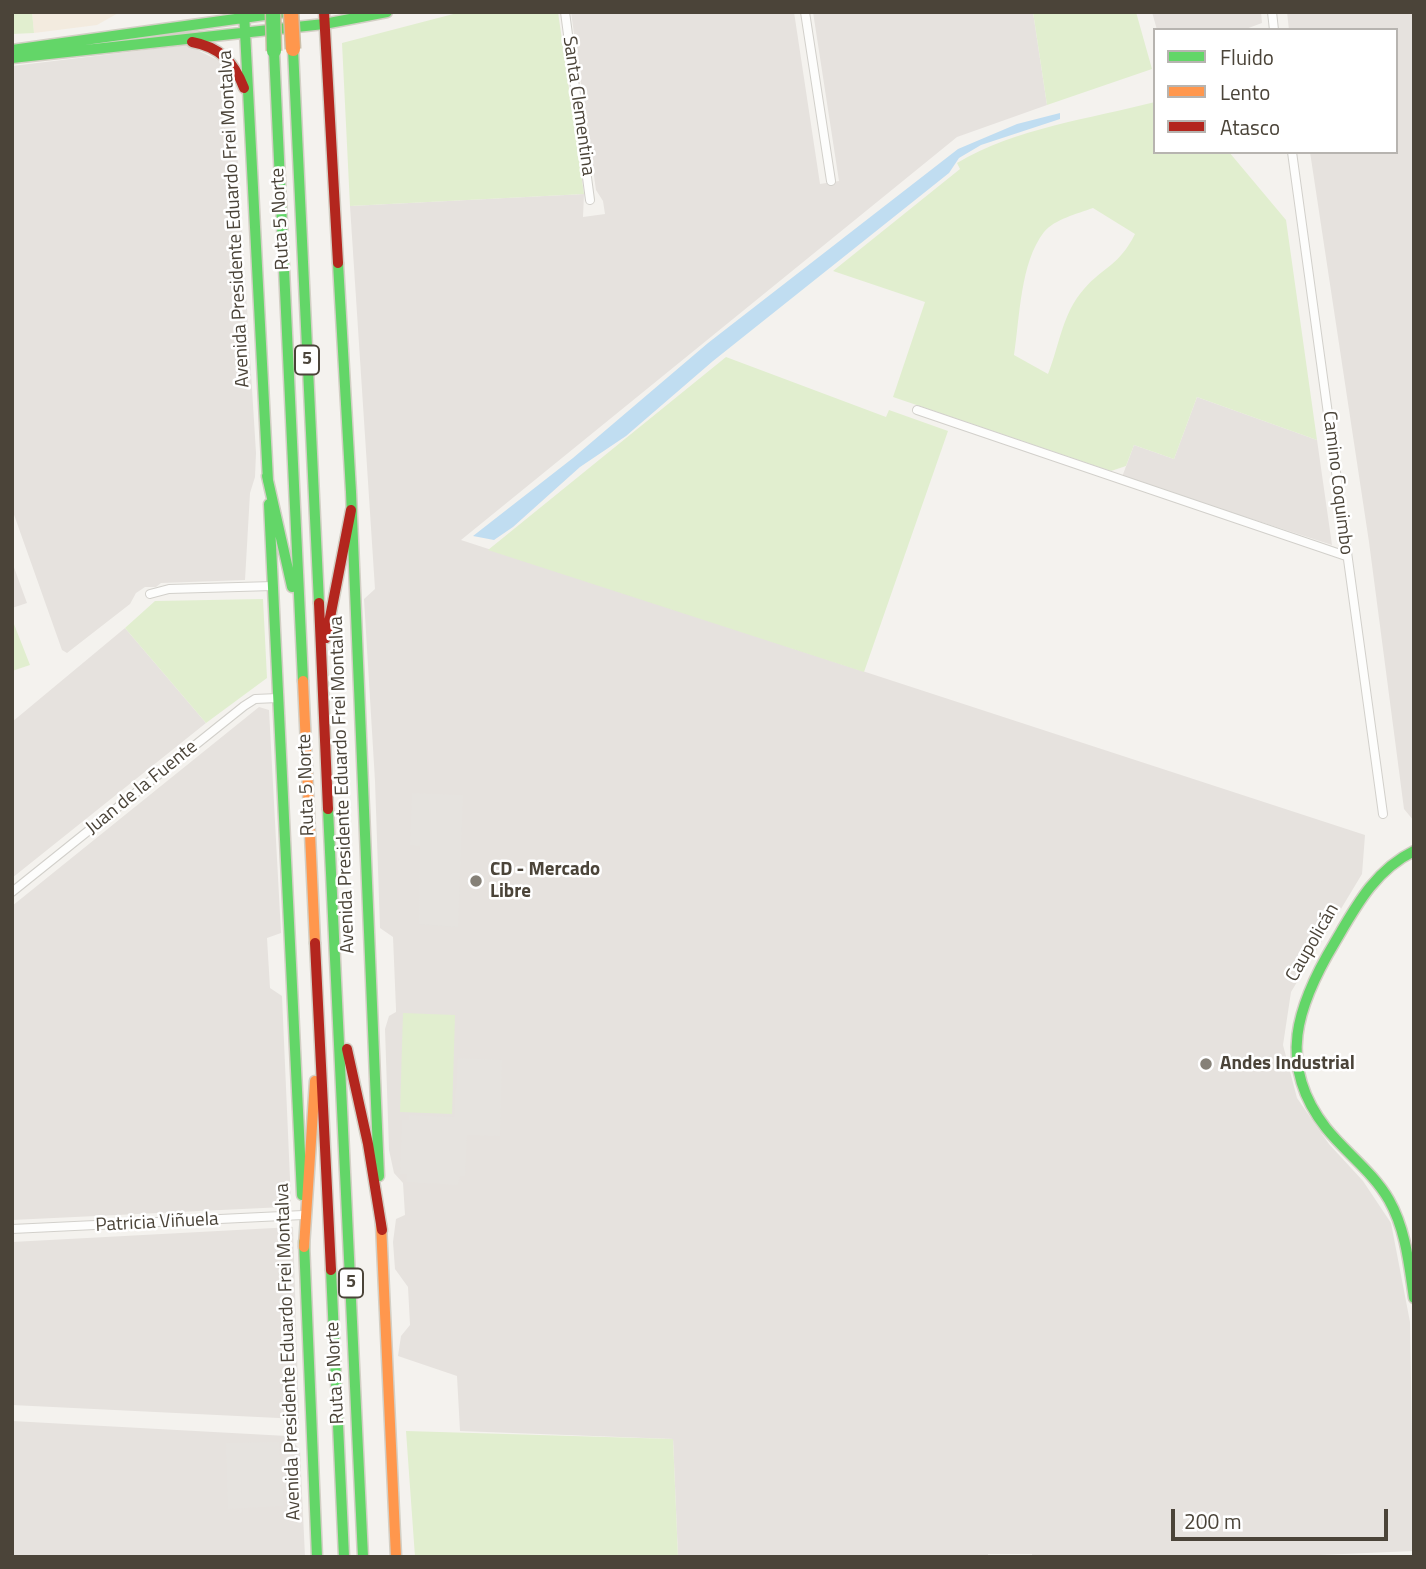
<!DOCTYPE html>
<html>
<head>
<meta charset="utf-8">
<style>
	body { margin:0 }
	#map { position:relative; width:1426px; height:1569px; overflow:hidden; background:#f4f2ee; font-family:"Titillium Web",sans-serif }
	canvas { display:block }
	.frame { position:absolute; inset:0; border:14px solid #4b4439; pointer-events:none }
	.legend { position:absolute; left:1153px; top:28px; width:245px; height:126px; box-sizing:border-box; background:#fff; border:2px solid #b7b4b0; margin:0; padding:9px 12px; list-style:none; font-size:21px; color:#4b4439 }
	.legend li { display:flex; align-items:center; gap:14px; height:35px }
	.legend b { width:35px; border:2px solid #b7b4b0 }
	.scale { position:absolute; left:1171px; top:1509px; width:217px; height:32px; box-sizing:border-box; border:4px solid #4b4439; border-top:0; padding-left:9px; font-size:21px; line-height:24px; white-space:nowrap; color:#4b4439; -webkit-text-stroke:5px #fff; paint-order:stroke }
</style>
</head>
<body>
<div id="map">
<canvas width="1426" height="1569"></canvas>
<div class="frame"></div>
<ul class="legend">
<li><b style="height:9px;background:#63d668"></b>Fluido</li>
<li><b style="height:9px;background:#ff974d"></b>Lento</li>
<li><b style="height:9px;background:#b3261e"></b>Atasco</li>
</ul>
<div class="scale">200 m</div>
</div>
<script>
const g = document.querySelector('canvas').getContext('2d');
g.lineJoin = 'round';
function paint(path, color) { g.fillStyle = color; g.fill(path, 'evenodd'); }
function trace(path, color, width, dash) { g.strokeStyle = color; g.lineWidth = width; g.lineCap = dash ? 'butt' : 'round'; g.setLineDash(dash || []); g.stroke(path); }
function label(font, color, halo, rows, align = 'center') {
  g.font = font + ' "Titillium Web",sans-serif'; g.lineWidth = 5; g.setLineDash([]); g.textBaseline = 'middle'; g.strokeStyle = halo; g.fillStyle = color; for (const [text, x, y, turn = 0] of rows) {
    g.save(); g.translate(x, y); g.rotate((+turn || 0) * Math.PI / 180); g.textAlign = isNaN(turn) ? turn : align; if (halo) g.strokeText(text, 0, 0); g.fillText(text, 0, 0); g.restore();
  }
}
paint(new Path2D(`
	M 32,12 L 120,12 L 97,25 L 34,33 Z`), '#f3ebdf');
paint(new Path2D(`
	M 571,12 L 794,12 L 820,184 L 839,181 L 813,12 L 1033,12 L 1047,105 L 957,137 L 461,540 L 1365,835 L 1362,874 L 1291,992 L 1283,1045 L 1297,1098 L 1329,1144 L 1363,1181 L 1391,1223 L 1410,1322 L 1414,1551 L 1273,1557 L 1032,1557 L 1032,1554 L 988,1554 L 988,1557 L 678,1557 L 673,1439 L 460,1431 L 457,1376 L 398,1356 L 401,1336 L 410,1325 L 408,1287 L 395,1269 L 393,1242 L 396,1219 L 405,1215 L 403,1183 L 394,1173 L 389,1150 L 385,1029 L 389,1016 L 396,1012 L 396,1009 L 393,937 L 380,928 L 375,781 L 364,599 L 375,589 L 350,206 L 584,194 L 583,217 L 605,214 L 603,201 L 596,190 Z
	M 1152,12 L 1261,12 L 1262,23 L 1243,30 L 1157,30 Z
	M 1287,12 L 1414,12 L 1414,821 L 1404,809 L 1369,542 L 1310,152 L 1396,152 L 1396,30 L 1289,30 Z
	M 187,45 L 232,67 L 256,453 L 255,477 L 250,493 L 245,580 L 161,583 L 156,587 L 145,587 L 136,593 L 130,604 L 67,653 L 62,650 L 12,509 L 12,66 Z
	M 1197,397 L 1317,440 L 1332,545 L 1122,477 L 1134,445 L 1174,459 Z
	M 12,562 L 27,603 L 12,608 Z
	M 125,628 L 206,723 L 12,878 L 12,722 Z
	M 259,707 L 269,710 L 281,933 L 267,938 L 270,988 L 282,996 L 291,1202 L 284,1207 L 12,1220 L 12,906 Z
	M 293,1227 L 299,1419 L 12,1405 L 12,1242 Z
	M 12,1421 L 287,1436 L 300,1449 L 305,1557 L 12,1557 Z`), '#e6e2de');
paint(new Path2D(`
	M 12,12 L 32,12 L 34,33 L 12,34 Z
	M 461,12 L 558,12 L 584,194 L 350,206 L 342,43 Z
	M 1033,12 L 1136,12 L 1152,69 L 1047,105 Z
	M 1155,102 L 1155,152 L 1229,152 L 1286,220 L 1317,440 L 1197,397 L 1174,459 L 1134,445 L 1126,466 L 1111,471 L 893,397 L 925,302 L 833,271 L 960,169 L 957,163 C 1016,128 1089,119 1155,102 ZM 1093,208 L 1135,234 C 1119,266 1104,266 1084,289 C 1062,314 1060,344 1048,374 L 1014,355 C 1020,317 1020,263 1044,232 C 1055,219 1077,214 1093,208 Z
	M 726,357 L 886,417 L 889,410 L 948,431 L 864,672 L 488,550 Z
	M 263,599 L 267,678 L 206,723 L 125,628 L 155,601 Z
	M 12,619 L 30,665 L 12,671 Z
	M 403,1013 L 455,1015 L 452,1114 L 400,1112 Z
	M 406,1431 L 673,1439 L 678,1557 L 415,1557 Z`), '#e1eecf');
paint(new Path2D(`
	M 412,793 L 463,795 L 458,927 L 419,924 L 420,846 L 410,845 Z
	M 458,1058 L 502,1060 L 500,1136 L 467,1135 L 465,1176 L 460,1176 L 458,1185 L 406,1182 L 407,1174 L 400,1174 L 402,1120 L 409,1120 L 409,1115 L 454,1117 Z
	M 279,1442 L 284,1506 L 228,1509 L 226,1443 Z`), '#e6e3df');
paint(new Path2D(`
	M 1060,113 L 1060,119 L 981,145 L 959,158 L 949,173 L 713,361 L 626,436 L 580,467 L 513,527 L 494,540 L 473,536 L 573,458 L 708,343 L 958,149 L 1017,124 Z`), '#c0ddf1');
const street = new Path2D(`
	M 565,12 L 590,200
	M 805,12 L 831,181
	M 1272,12 L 1274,30
	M 1292,152 L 1383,814
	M 917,410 L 1346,556
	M 150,594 L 169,589 L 273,586
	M 12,892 L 244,706 L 255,699 L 278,698
	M 12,1229 L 303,1215`);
const fast = new Path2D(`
	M 244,12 L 268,481
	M 293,49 L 319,603
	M 12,50 L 286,12
	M 274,51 L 303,681
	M 12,58 L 324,24 L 387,12
	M 338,263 L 351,492 L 379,1176
	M 267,476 L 292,587
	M 269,504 L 302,1195
	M 328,809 L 363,1557
	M 1414,851 C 1375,870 1356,906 1335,942 C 1297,1005 1276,1064 1326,1128 C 1346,1153 1373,1172 1389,1200 C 1406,1230 1409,1265 1414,1298
	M 304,1242 L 317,1557
	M 331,1270 L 344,1557`);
const slow = new Path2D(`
	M 303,681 L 315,943
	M 381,1224 L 396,1557
	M 304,1247 L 315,1081`);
const jam = new Path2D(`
	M 324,12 L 338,263
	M 192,42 C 220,47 234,62 244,88
	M 319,603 L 328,809
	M 326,638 L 351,510
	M 315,943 L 331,1270
	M 347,1049 L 368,1144 L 382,1230`);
trace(street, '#d2d0cb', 10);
trace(fast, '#d3cfc5', 13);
trace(slow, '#d3cfc5', 13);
trace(jam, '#d3cfc5', 13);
trace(street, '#fdfdfc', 8);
trace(fast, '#63d668', 10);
trace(slow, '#ff974d', 10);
trace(jam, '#b3261e', 10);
const fastBridge = new Path2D(`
	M 273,12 L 274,51`);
const slowBridge = new Path2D(`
	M 291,12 L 293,49`);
trace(fastBridge, '#ccbfa9', 17, []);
trace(slowBridge, '#ccbfa9', 17, []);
trace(fastBridge, '#63d668', 14);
trace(slowBridge, '#ff974d', 14);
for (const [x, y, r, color] of [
	[476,881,7,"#868178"],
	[1206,1064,7,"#868178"]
]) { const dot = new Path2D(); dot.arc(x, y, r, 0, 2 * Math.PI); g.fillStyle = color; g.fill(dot); trace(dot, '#fff', 2.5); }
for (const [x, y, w] of [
	[307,360,24],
	[351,1283,24]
]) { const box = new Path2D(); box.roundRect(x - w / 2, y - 14.5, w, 29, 5); g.fillStyle = '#fff'; g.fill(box); trace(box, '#4b4439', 2); }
label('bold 18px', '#4b4439', null, [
	["5",307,360],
	["5",351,1283]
]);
label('19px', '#4b4439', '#fff', [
	["Santa Clementina",578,106,82],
	["Avenida Presidente Eduardo Frei Montalva",235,219,-93],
	["Ruta 5 Norte",281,219,-93],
	["Camino Coquimbo",1337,483,83],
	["Ruta 5 Norte",307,785,-92],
	["Avenida Presidente Eduardo Frei Montalva",343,785,-92],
	["Juan de la Fuente",142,788,-39],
	["Caupolicán",1313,943,-60],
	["Patricia Viñuela",157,1223,-3],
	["Avenida Presidente Eduardo Frei Montalva",289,1352,-92],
	["Ruta 5 Norte",336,1373,-93]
]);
label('bold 19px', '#4b4439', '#fff', [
	["CD - Mercado",490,870],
	["Libre",490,892],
	["Andes Industrial",1220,1064]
], 'left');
</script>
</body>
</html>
